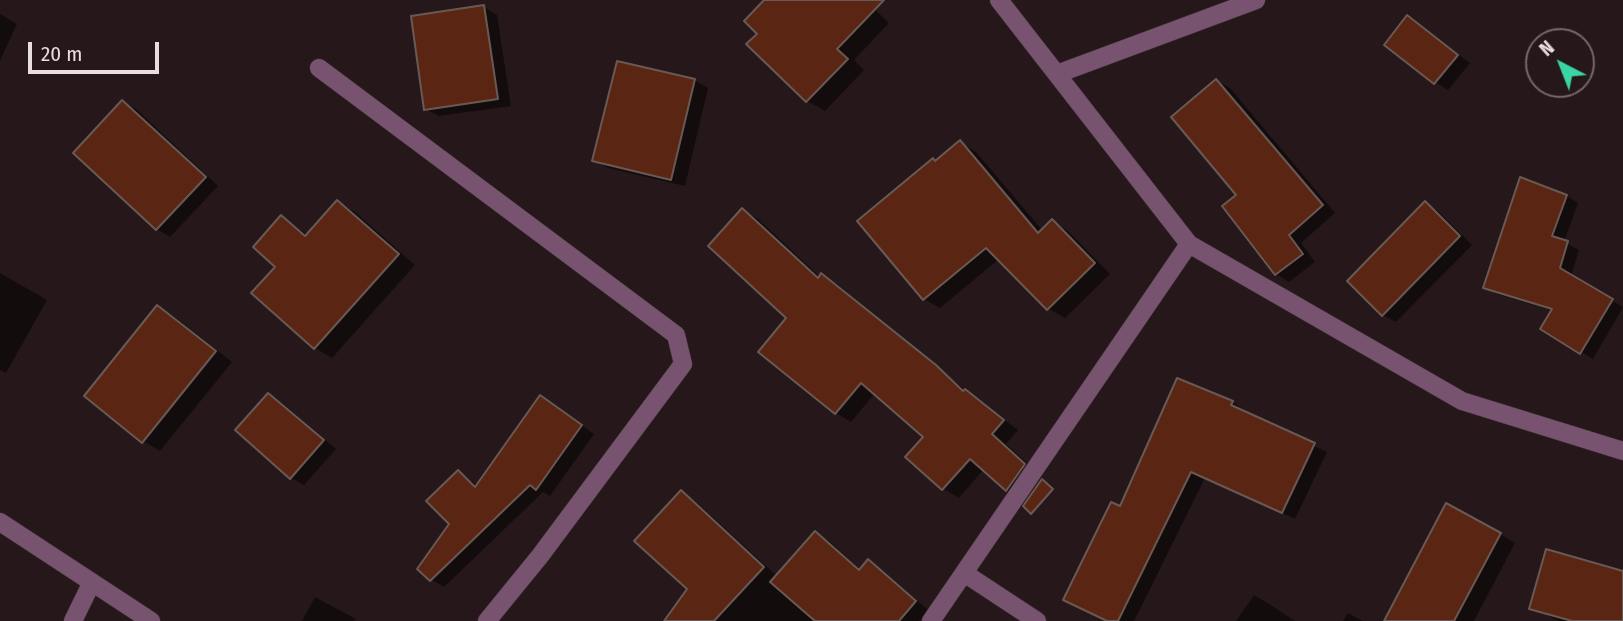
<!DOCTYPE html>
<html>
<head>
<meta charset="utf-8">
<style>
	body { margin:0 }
	#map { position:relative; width:1623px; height:621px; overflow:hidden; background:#25171a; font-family:"Fira Sans Condensed",sans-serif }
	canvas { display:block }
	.north { position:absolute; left:1525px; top:28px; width:70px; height:70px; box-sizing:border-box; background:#25171a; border:2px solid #736769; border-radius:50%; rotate:318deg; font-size:19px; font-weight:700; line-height:28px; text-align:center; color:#e8dee0 }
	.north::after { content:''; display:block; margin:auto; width:24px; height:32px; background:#3ad4a5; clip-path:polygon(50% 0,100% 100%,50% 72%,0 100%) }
	.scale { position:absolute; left:28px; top:42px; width:131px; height:32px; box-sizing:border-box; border:4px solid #e8dee0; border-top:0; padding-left:9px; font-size:21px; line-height:24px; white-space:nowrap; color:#e8dee0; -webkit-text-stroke:5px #25171a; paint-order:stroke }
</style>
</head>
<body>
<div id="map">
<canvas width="1623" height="621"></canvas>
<div class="north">N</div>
<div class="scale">20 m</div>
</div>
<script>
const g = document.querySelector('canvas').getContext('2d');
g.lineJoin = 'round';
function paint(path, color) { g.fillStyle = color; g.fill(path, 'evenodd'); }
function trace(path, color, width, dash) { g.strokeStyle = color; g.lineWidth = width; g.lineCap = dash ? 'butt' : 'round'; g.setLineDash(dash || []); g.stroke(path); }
paint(new Path2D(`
	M 767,0 L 865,0 L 889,23 L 854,60 L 864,70 L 825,111 L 807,101 L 749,44 L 760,34 Z
	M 484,7 L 497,15 L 511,106 L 439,116 L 425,109 Z
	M 0,14 L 17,24 L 0,61 Z
	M 1408,17 L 1470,63 L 1448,90 L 1435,82 Z
	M 694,80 L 708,88 L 685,186 L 608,168 L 594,160 Z
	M 1217,81 L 1230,88 L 1335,213 L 1301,243 L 1315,262 L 1289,282 L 1276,274 Z
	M 123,102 L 136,109 L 218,186 L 170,237 L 157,229 Z
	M 960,142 L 976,152 L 1043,231 L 1052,221 L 1068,231 L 1110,274 L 1065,318 L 1049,309 L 999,259 L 940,308 L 924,299 Z
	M 1521,179 L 1567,196 L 1578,203 L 1564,242 L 1579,250 L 1571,276 L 1623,307 L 1593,359 L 1542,329 L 1553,311 L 1497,294 L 1485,287 Z
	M 337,202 L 355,212 L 415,265 L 332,358 L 315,348 L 277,267 L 281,217 L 308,235 Z
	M 1425,204 L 1438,211 L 1472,245 L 1396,322 L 1383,315 L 1349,281 Z
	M 743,210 L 758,219 L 820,277 L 822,276 L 837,284 L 970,394 L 1018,430 L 1006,444 L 1039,474 L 1022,498 L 1007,490 L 984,469 L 959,498 L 944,489 L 907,457 L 925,436 L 875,393 L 851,422 L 836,413 L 760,352 L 788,318 Z
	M 0,273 L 47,300 L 6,373 L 0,370 Z
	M 158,307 L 175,317 L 232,362 L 160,451 L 143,441 Z
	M 268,395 L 282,403 L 336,449 L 304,485 L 291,478 Z
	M 1232,402 L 1245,410 L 1244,413 L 1327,452 L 1295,519 L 1205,478 L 1134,621 L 1109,621 L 1121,508 Z
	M 553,405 L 594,434 L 550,496 L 543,492 L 444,587 L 431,579 L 451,524 L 458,472 L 478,486 Z
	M 681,493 L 694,500 L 777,576 L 815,534 L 829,541 L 861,570 L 868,562 L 881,569 L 928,610 L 919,621 L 666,621 L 689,589 Z
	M 1500,534 L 1515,543 L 1474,621 L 1386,621 Z
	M 1623,573 L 1623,621 L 1559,621 L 1532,608 Z
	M 1254,595 L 1269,604 L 1295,621 L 1236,621 Z
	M 315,597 L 356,619 L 354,621 L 302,621 Z
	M 1348,613 L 1363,621 L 1343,621 Z`), '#0007');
const building = new Path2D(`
	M 764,0 L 884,0 L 837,49 L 848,59 L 806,102 L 746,44 L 757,34 L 744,21 Z
	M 484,5 L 498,99 L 424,110 L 411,16 Z
	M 1407,15 L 1458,55 L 1434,84 L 1384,45 Z
	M 617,61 L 695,79 L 671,180 L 592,161 Z
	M 1216,79 L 1323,205 L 1289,235 L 1303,254 L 1275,275 L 1222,206 L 1236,195 L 1171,117 Z
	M 122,100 L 206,177 L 156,230 L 73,153 Z
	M 960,140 L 1038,233 L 1052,219 L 1095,263 L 1047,310 L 986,248 L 923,300 L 857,221 L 933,158 L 935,161 Z
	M 1520,177 L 1567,195 L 1552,236 L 1568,241 L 1560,268 L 1613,299 L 1580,354 L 1540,329 L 1552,309 L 1483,288 Z
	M 337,200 L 399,254 L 314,349 L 251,293 L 275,267 L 253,247 L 281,215 L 305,236 Z
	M 1425,201 L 1460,236 L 1382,316 L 1347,281 Z
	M 742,208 L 818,278 L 821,273 L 936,365 L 963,391 L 965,389 L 1004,420 L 992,434 L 1025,464 L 1006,491 L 970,459 L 942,490 L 905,457 L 923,437 L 861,383 L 835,414 L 758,352 L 786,318 L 708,246 Z
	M 157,305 L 216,351 L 142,443 L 84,396 Z
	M 1177,378 L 1233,401 L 1231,405 L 1315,443 L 1282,513 L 1191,472 L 1118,621 L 1107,621 L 1063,600 L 1111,502 L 1120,506 Z
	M 268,393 L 324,440 L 290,479 L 235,430 Z
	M 540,395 L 582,425 L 536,490 L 530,485 L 430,581 L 417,569 L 449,524 L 426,501 L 458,470 L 475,487 Z
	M 1042,479 L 1053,489 L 1031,514 L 1023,506 Z
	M 681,490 L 764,567 L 714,621 L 664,621 L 687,589 L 634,541 Z
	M 1446,503 L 1501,533 L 1454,621 L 1384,621 Z
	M 815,531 L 859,570 L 868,559 L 916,601 L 899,621 L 815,621 L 770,582 Z
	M 1546,549 L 1623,571 L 1623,621 L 1572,621 L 1529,609 Z`);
paint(building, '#5a2513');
trace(building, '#695954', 2);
const minor = new Path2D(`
	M 319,68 L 676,335 L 683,364 L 540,556 L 487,621
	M 1057,74 L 1256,0
	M 1189,244 L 1462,401 L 1623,451
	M 0,522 L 151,621
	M 964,573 L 1037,621
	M 73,621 L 92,582
	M 931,621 L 1189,244 L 999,0`);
trace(minor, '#403336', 19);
trace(minor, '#775370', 18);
</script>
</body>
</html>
